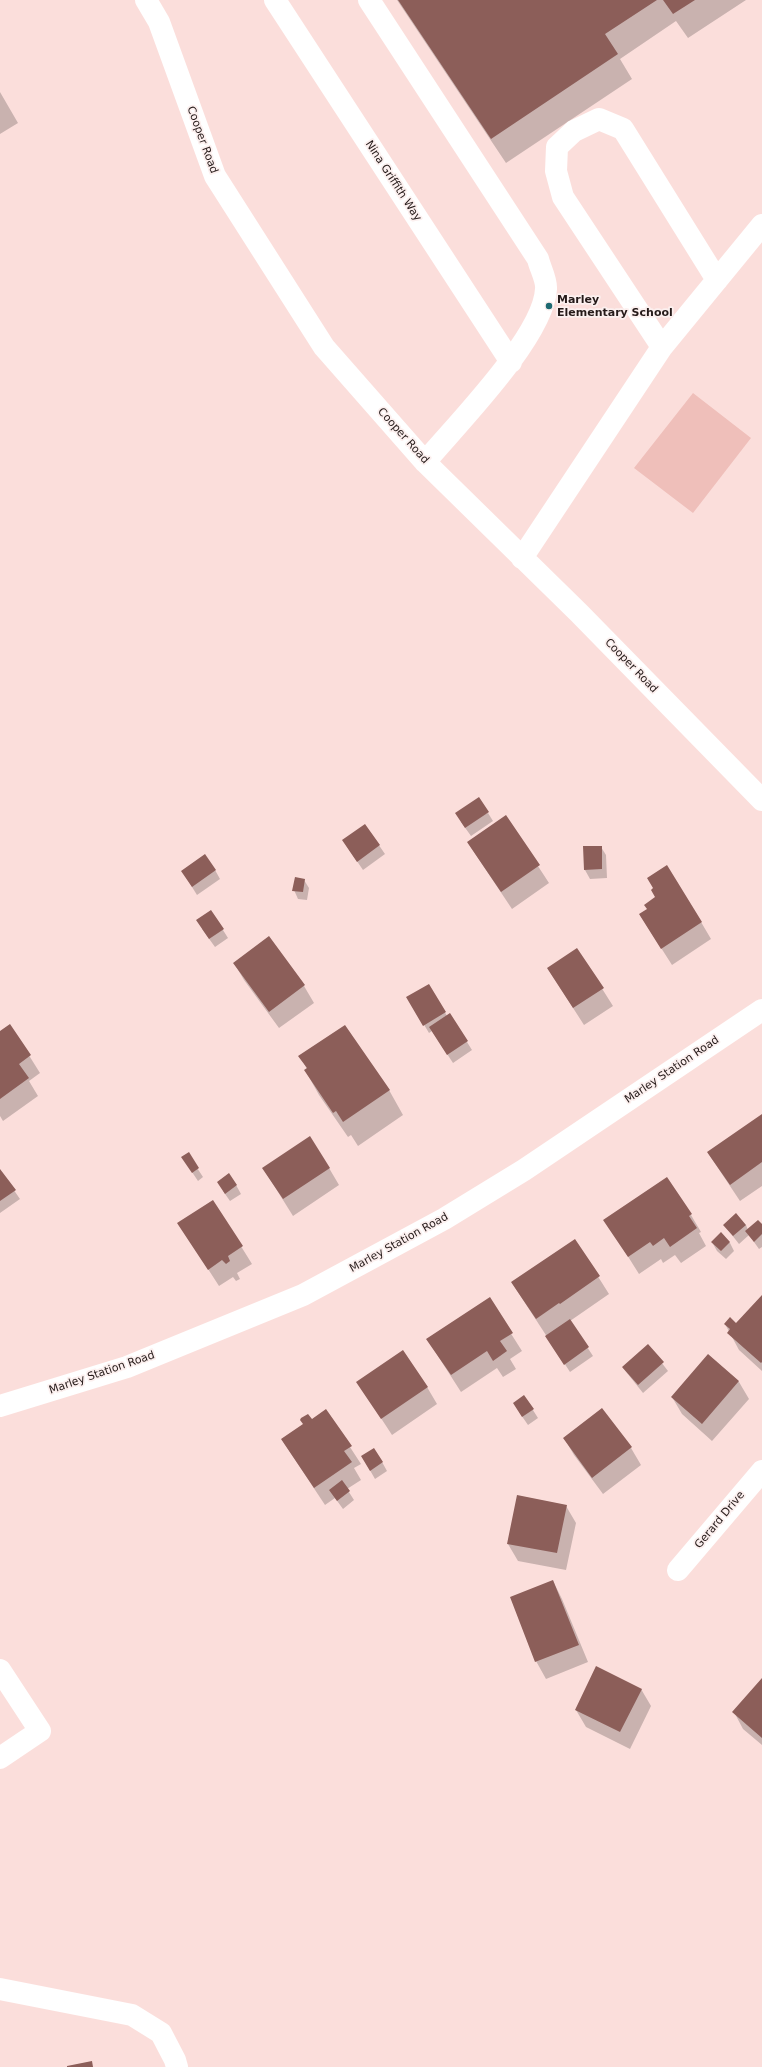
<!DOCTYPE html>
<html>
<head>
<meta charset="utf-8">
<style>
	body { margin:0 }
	canvas { display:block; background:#fbdedb }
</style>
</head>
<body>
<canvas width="762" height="2067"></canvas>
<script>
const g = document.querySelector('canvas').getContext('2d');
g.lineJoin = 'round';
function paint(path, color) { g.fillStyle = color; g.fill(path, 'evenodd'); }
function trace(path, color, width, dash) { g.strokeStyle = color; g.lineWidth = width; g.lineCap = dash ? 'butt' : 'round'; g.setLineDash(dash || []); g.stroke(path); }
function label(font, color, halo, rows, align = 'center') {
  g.font = font + ' "DejaVu Sans",sans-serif'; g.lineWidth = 3.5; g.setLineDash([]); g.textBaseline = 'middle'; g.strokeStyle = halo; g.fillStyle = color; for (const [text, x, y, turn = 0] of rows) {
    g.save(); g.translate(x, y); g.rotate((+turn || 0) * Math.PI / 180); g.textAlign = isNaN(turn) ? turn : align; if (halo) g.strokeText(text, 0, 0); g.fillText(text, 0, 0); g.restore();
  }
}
paint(new Path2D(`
	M 693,393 L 751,438 L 693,513 L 634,468 Z`), '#efbfba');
paint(new Path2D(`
	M 397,0 L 746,0 L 688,38 L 676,21 L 620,59 L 632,79 L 506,163 Z
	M 0,92 L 18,123 L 0,134 Z
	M 488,813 L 493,821 L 471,836 L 461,822 Z
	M 506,817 L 549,883 L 512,909 L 468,843 Z
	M 365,825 L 385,854 L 363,870 L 348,848 Z
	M 584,847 L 601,847 L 606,855 L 607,878 L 590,879 L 585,870 Z
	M 215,870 L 220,879 L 197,895 L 182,871 Z
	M 304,880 L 309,888 L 307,900 L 298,899 L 294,890 Z
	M 648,909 L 701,922 L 711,939 L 672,965 L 640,915 Z
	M 211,911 L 228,938 L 215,947 L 202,929 Z
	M 577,949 L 613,1006 L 584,1025 L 548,969 Z
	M 234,963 L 304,986 L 314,1003 L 279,1028 L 244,980 Z
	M 429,985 L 447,1016 L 450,1015 L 472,1050 L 453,1063 L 432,1031 L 429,1033 L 408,998 Z
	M 10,1025 L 40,1073 L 29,1081 L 38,1096 L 3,1121 L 0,1116 L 0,1032 Z
	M 300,1056 L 389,1090 L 403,1115 L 358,1146 L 351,1135 L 348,1137 L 319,1095 L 305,1070 L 307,1069 Z
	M 762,1115 L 762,1186 L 740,1201 L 708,1153 Z
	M 188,1154 L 203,1177 L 198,1181 L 188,1166 Z
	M 263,1168 L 329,1168 L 339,1185 L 293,1216 Z
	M 0,1170 L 20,1199 L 0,1213 Z
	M 667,1179 L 691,1215 L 701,1232 L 699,1233 L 706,1246 L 681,1263 L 675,1255 L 663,1263 L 661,1259 L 639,1274 L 605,1220 Z
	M 236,1185 L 241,1194 L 230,1201 L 223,1191 Z
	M 213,1201 L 252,1264 L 237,1273 L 240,1279 L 236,1281 L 233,1277 L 219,1286 L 179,1224 Z
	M 724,1225 L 746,1225 L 748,1230 L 762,1226 L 762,1247 L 759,1249 L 749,1235 L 739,1244 Z
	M 721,1234 L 730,1243 L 734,1251 L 726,1259 L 717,1251 L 712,1242 Z
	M 575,1240 L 609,1294 L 570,1321 L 593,1356 L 570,1372 L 512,1283 Z
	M 762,1296 L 762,1371 L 739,1350 L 725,1324 L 736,1325 Z
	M 489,1299 L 522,1351 L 510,1359 L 516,1369 L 503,1377 L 497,1368 L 461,1392 L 427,1339 Z
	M 648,1345 L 668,1371 L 643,1393 L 623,1368 Z
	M 708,1355 L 739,1382 L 749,1399 L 712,1441 L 682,1414 L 672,1397 Z
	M 358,1383 L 427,1387 L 437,1404 L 392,1435 Z
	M 524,1396 L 538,1418 L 528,1425 L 519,1412 Z
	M 326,1410 L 361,1464 L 354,1468 L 361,1480 L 347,1489 L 354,1500 L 343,1509 L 335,1498 L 325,1505 L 282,1440 Z
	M 602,1410 L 631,1448 L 641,1465 L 603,1494 L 574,1455 L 564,1438 Z
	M 382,1462 L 387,1471 L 375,1479 L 367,1465 Z
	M 566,1506 L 576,1523 L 566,1570 L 518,1561 L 508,1544 Z
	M 553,1581 L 562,1599 L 588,1662 L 546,1679 L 536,1661 Z
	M 762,1680 L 762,1745 L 743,1729 L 734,1712 Z
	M 641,1689 L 651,1706 L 630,1749 L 586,1727 L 576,1710 Z`), '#0003');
paint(new Path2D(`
	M 398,0 L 657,0 L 605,34 L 618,54 L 491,139 Z
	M 663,0 L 695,0 L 673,14 Z
	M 479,797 L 489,812 L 465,828 L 455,813 Z
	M 506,815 L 540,865 L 501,892 L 467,842 Z
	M 365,824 L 380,845 L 357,862 L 342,840 Z
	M 583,846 L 602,846 L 602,869 L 584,870 Z
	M 205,854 L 216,870 L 192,887 L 181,871 Z
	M 667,865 L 702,922 L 661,949 L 639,914 L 647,909 L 644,905 L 655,897 L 651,890 L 653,888 L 647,878 Z
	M 295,877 L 305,879 L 303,892 L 292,891 Z
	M 211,910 L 224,929 L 209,939 L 196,920 Z
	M 269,936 L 305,985 L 269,1012 L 233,963 Z
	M 577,948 L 604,988 L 573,1008 L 547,968 Z
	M 429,984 L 446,1012 L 423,1026 L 406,997 Z
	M 450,1013 L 468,1041 L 447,1055 L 429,1027 Z
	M 10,1024 L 31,1055 L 19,1064 L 29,1078 L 0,1099 L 0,1031 Z
	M 345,1025 L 390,1090 L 343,1122 L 336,1111 L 333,1113 L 304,1070 L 307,1068 L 298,1056 Z
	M 762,1114 L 762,1162 L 730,1185 L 707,1152 Z
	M 310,1136 L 330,1168 L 283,1199 L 262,1168 Z
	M 189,1152 L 199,1168 L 192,1173 L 181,1157 Z
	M 0,1169 L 16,1190 L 0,1201 Z
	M 229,1173 L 237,1185 L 225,1194 L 217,1182 Z
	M 667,1177 L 692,1214 L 689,1216 L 697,1228 L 670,1247 L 664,1238 L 653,1246 L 650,1242 L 628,1257 L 603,1220 Z
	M 213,1200 L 243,1246 L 228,1256 L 230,1261 L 226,1264 L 222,1260 L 208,1270 L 177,1223 Z
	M 736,1213 L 746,1225 L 733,1236 L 723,1225 Z
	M 758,1220 L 762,1224 L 762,1234 L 754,1242 L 745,1231 Z
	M 721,1232 L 730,1242 L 721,1251 L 711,1242 Z
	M 575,1239 L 600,1276 L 560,1304 L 559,1303 L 536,1319 L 511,1282 Z
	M 762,1295 L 762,1362 L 761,1363 L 727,1333 L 730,1329 L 724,1324 L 730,1317 L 736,1323 Z
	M 490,1297 L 513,1333 L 500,1341 L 507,1351 L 493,1361 L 487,1351 L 451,1375 L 426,1339 Z
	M 570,1319 L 589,1347 L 564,1365 L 545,1336 Z
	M 648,1344 L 664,1362 L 638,1385 L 622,1367 Z
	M 403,1350 L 428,1387 L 381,1419 L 356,1382 Z
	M 708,1354 L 739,1381 L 702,1424 L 671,1397 Z
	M 524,1395 L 534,1409 L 522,1417 L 513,1403 Z
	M 602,1408 L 632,1447 L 592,1478 L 563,1438 Z
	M 326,1409 L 352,1446 L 344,1451 L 352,1462 L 314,1488 L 281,1439 L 303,1424 L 300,1420 L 301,1418 L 308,1414 L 312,1419 Z
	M 374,1448 L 383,1462 L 370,1471 L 361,1456 Z
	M 342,1480 L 350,1491 L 337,1501 L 329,1490 Z
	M 517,1495 L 567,1505 L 557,1553 L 507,1544 Z
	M 553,1580 L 579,1645 L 535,1662 L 510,1597 Z
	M 596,1666 L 642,1689 L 620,1732 L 575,1710 Z
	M 762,1678 L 762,1738 L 732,1712 Z
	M 92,2061 L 93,2067 L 67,2067 L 67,2066 Z`), '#8c5e59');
trace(new Path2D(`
	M 146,0 L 159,22 L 215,176 L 324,347 L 425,462 L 579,613 L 762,800
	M 275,0 L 511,362
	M 369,0 L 538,259 C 540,268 547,280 546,289 C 544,336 457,424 425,462
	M 662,347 L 563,197 L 556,171 L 557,147 L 574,131 L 599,119 L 623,129 L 717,280
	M 522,558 L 662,347 L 762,225
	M 678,1570 L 762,1471
	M 0,1670 L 40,1731 L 0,1758
	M 0,1989 L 132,2015 L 161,2033 L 175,2060 L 177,2067`), '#fff', 22);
trace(new Path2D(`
	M 0,1406 L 127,1367 L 303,1295 L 444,1219 L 524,1170 L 762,1010`), '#fff', 22);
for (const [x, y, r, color] of [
	[549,306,4,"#1d6971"]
]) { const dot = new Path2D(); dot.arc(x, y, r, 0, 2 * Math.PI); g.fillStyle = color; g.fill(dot); trace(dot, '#fcf0ef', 1.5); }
label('11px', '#251a19', '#fcf0ef', [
	["Cooper Road",202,140,70],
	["Nina Griffith Way",393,181,57],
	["Cooper Road",403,436,48],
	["Cooper Road",631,666,46],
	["Marley Station Road",672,1070,-34],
	["Marley Station Road",399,1243,-29],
	["Marley Station Road",102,1373,-19],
	["Gerard Drive",720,1520,-50]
]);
label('bold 11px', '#251a19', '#fcf0ef', [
	["Marley",557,300],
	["Elementary School",557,313]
], 'left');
</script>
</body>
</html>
